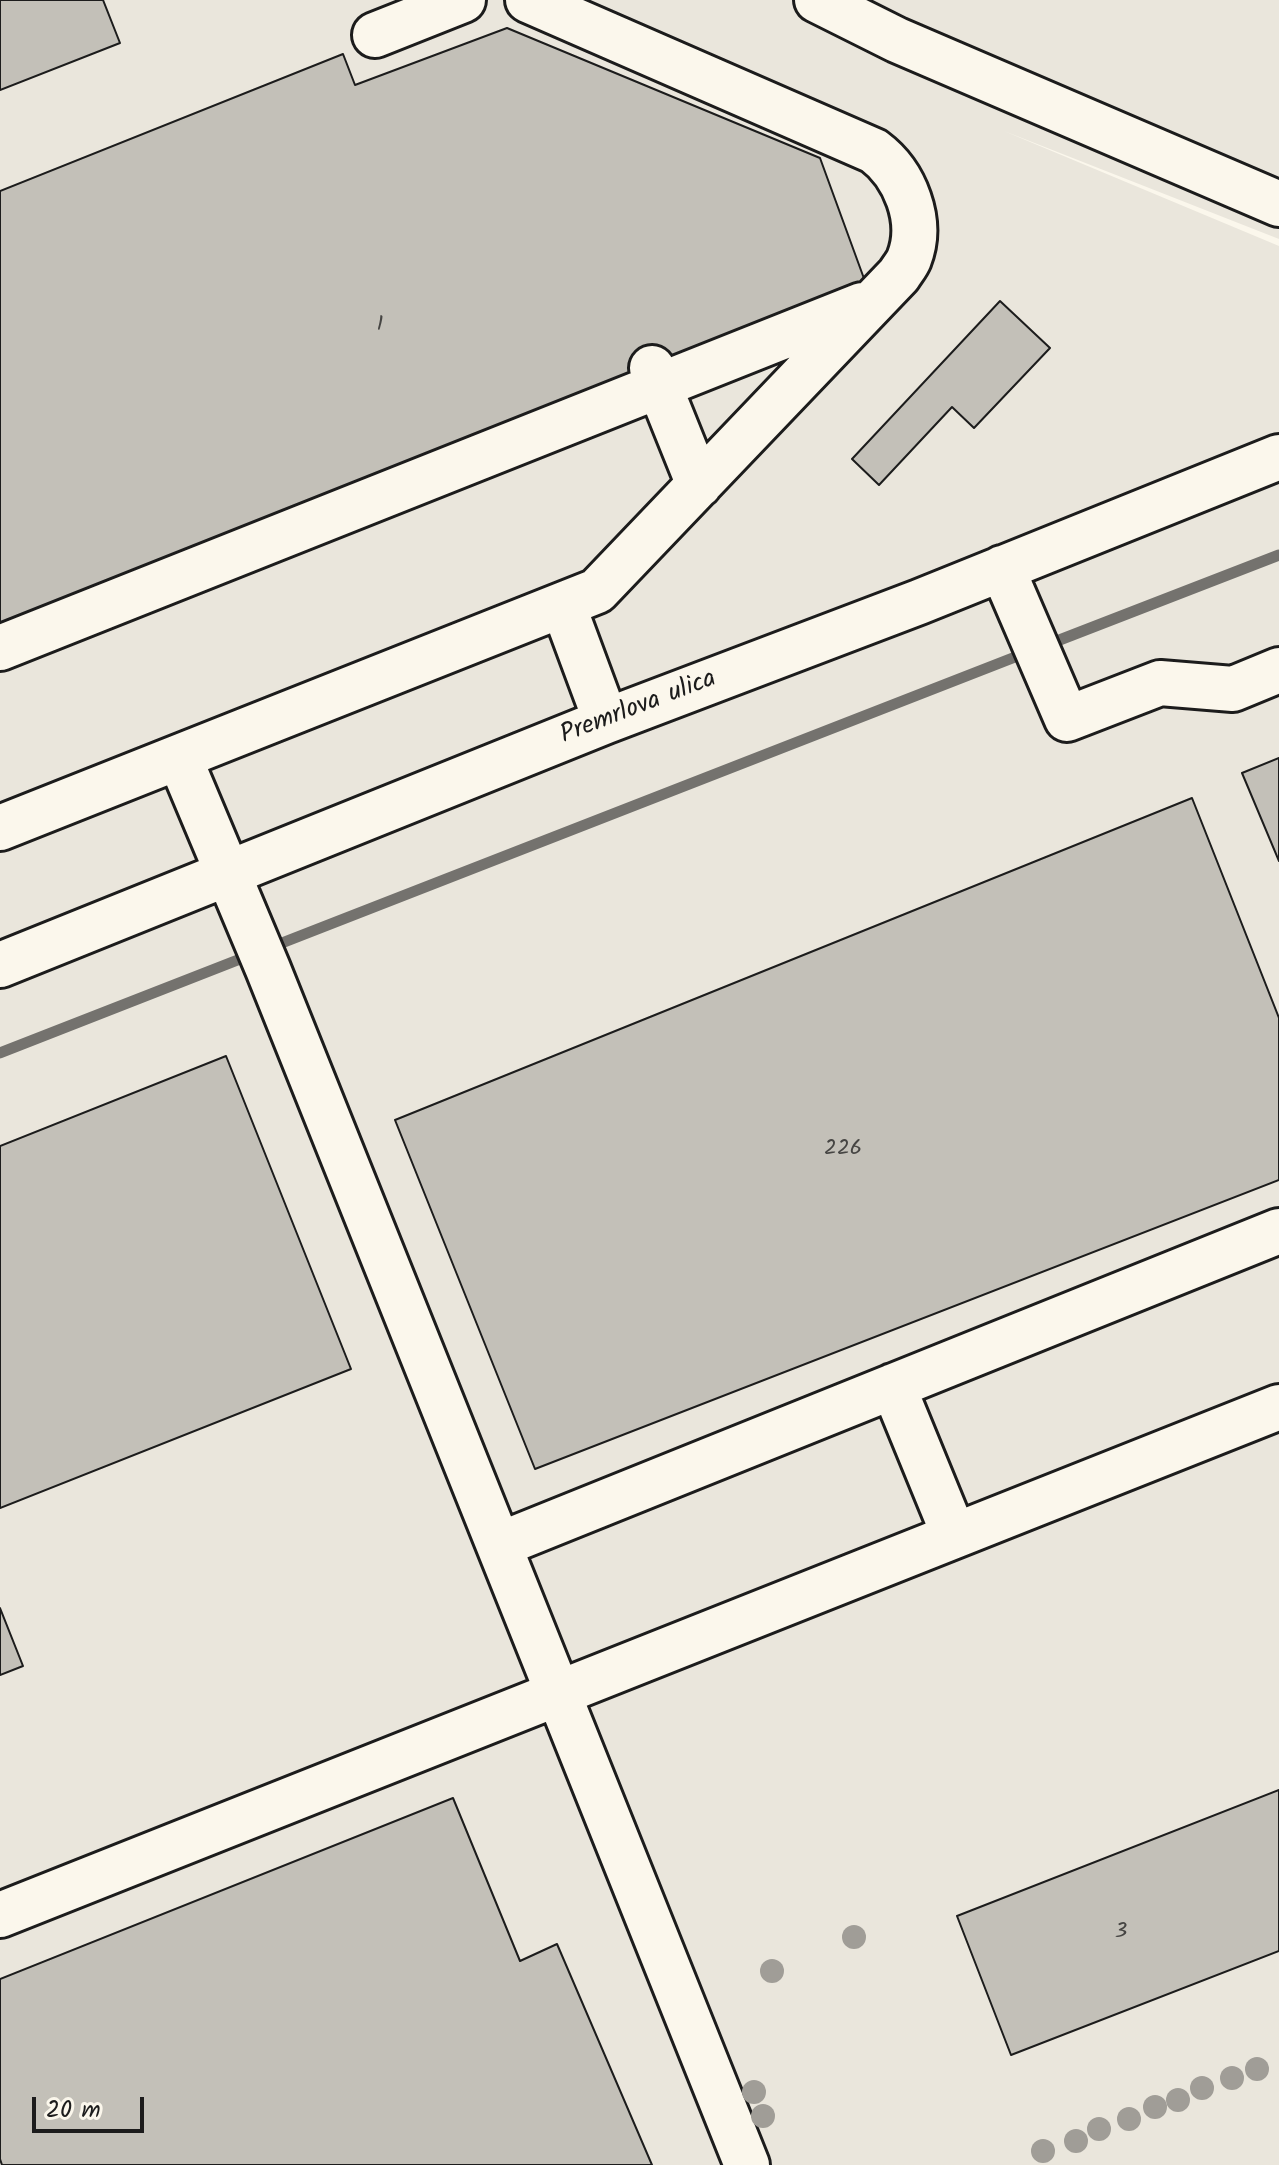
<!DOCTYPE html>
<html>
<head>
<meta charset="utf-8">
<style>
	body { margin:0 }
	#map { position:relative; width:1279px; height:2165px; overflow:hidden; background:#fbf7ec; font-family:Kalam,sans-serif }
	canvas { display:block }
	.scale { position:absolute; left:32px; top:2097px; width:112px; height:36px; box-sizing:border-box; border:4px solid #1c1c1c; border-top:0; padding-left:10px; font-size:24px; line-height:28px; white-space:nowrap; color:#1c1c1c; -webkit-text-stroke:6px #fbf7ec; paint-order:stroke }
</style>
</head>
<body>
<div id="map">
<canvas width="1279" height="2165"></canvas>
<div class="scale">20 m</div>
</div>
<script>
const g = document.querySelector('canvas').getContext('2d');
g.lineJoin = 'round';
function paint(path, color) { g.fillStyle = color; g.fill(path, 'evenodd'); }
function trace(path, color, width, dash) { g.strokeStyle = color; g.lineWidth = width; g.lineCap = dash ? 'butt' : 'round'; g.setLineDash(dash || []); g.stroke(path); }
function label(font, color, halo, rows, align = 'center') {
  g.font = font + ' Kalam,sans-serif'; g.lineWidth = 7; g.setLineDash([]); g.textBaseline = 'middle'; g.strokeStyle = halo; g.fillStyle = color; for (const [text, x, y, turn = 0] of rows) {
    g.save(); g.translate(x, y); g.rotate((+turn || 0) * Math.PI / 180); g.textAlign = isNaN(turn) ? turn : align; if (halo) g.strokeText(text, 0, 0); g.fillText(text, 0, 0); g.restore();
  }
}
paint(new Path2D(`
	M 0,0 L 1279,0 L 1279,239 L 1004,131 L 1279,246 L 1279,2165 L 0,2165 Z`), '#eae6dc');
trace(new Path2D(`
	M 1044,646 L 1279,555
	M 269,948 L 1028,652
	M 0,1053 L 253,954`), '#74726e', 11);
const building = new Path2D(`
	M 0,0 L 103,0 L 120,43 L 0,90 Z
	M 507,28 L 820,158 L 866,284 L 0,625 L 0,191 L 343,54 L 355,85 Z
	M 1000,301 L 1050,348 L 974,428 L 952,407 L 879,485 L 852,459 Z
	M 1279,758 L 1279,861 L 1242,773 Z
	M 1192,798 L 1279,1018 L 1279,1180 L 535,1469 L 395,1120 Z
	M 226,1056 L 351,1369 L 0,1508 L 0,1146 Z
	M 0,1608 L 23,1666 L 0,1675 Z
	M 1279,1790 L 1279,1951 L 1011,2055 L 957,1916 Z
	M 453,1798 L 520,1961 L 557,1944 L 652,2165 L 2,2165 L 0,2159 L 0,1979 Z`);
paint(building, '#c3c0b8');
trace(building, '#1c1c1c', 2);
const minor = new Path2D(`
	M 817,0 L 897,40 L 1279,204
	M 375,35 L 463,0
	M 652,368 L 699,485
	M 1002,568 L 1067,719 L 1160,683 L 1233,689 L 1279,670
	M 563,605 L 606,721
	M 0,648 L 862,305
	M 179,757 L 268,969 L 747,2165
	M 0,828 L 597,591 L 899,275 C 902,270 907,264 909,259 C 924,221 905,174 874,151 L 528,0
	M 0,965 L 606,721 L 919,602 L 1279,457
	M 893,1386 L 954,1535
	M 499,1545 L 1279,1231
	M 0,1915 L 1279,1407`);
trace(minor, '#1c1c1c', 50);
trace(minor, '#fbf7ec', 44);
g.fillStyle = '#a09d97';
for (const [x, y] of [
	[854,1937],
	[772,1971],
	[1257,2069],
	[1232,2078],
	[1202,2088],
	[754,2092],
	[1178,2100],
	[1155,2107],
	[763,2116],
	[1129,2119],
	[1099,2129],
	[1076,2141],
	[1043,2151]
]) { g.beginPath(); g.arc(x, y, 12, 0, 2 * Math.PI); g.fill(); }
label('22px', '#464543', null, [
	["1",380,326],
	["226",843,1150],
	["3",1121,1933]
]);
label('26px', '#1c1c1c', '#fbf7ec', [
	["Premrlova ulica",639,709,-21]
]);
</script>
</body>
</html>
